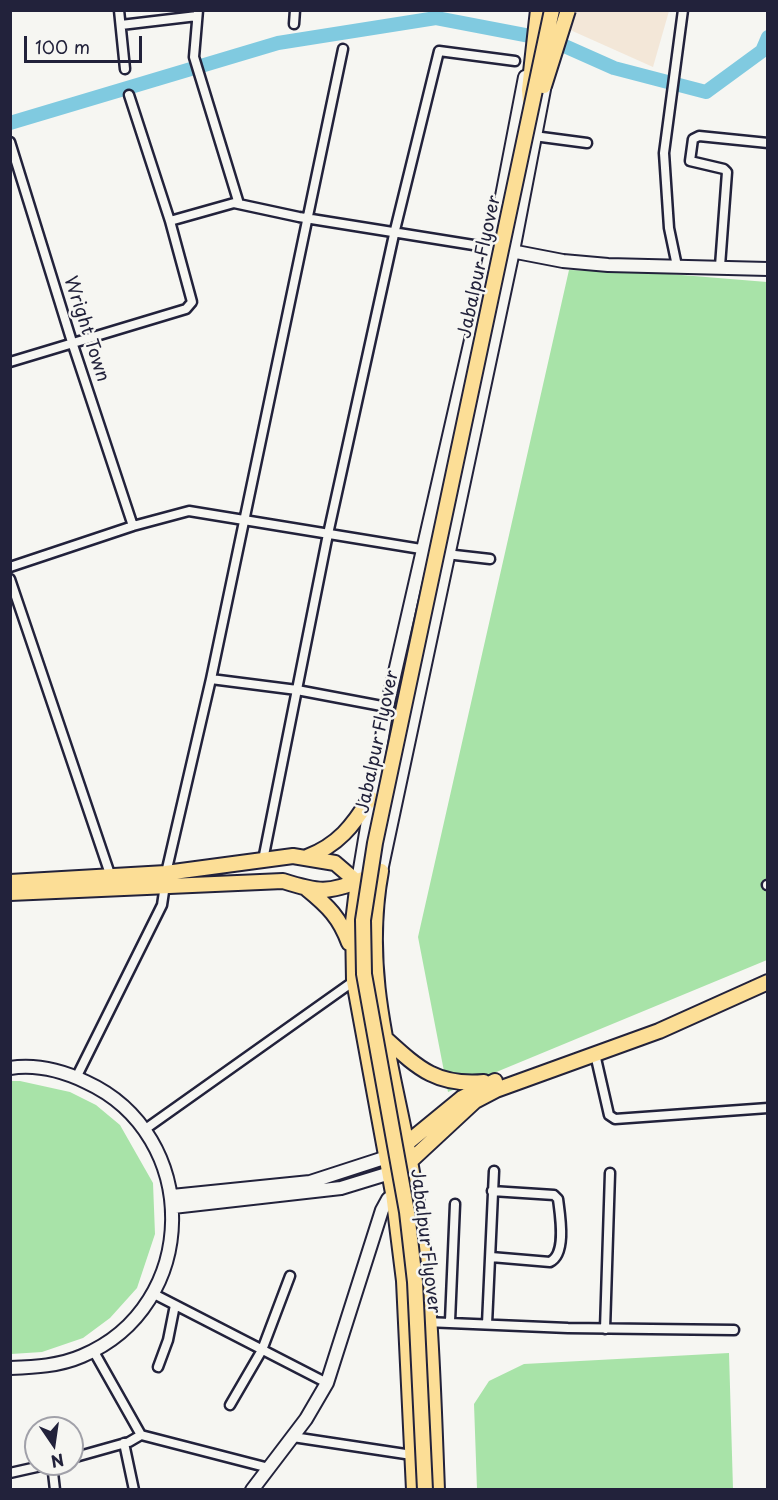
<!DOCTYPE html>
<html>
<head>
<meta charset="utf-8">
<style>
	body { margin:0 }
	#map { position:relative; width:778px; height:1500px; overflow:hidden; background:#f6f6f2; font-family:"Playpen Sans",sans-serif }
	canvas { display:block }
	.frame { position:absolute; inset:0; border:12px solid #22223b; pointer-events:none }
	.north { position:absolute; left:24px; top:1416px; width:60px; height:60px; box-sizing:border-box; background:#f6f6f2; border:2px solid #a1a1a9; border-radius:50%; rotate:167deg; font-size:16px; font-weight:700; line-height:24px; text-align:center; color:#22223b }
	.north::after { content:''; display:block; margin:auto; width:21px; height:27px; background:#22223b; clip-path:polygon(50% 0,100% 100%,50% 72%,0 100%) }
	.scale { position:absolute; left:24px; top:36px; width:118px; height:27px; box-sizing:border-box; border:3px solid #22223b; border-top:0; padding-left:8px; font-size:18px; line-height:21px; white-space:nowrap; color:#22223b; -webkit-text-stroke:4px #f6f6f2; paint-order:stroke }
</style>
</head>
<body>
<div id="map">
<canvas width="778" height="1500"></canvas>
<div class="frame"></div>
<div class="north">N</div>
<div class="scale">100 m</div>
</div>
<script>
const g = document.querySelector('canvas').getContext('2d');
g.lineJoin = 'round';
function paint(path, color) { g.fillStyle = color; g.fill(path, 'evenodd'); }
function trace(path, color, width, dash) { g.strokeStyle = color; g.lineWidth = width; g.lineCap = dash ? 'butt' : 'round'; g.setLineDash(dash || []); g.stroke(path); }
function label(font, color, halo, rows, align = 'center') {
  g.font = font + ' "Playpen Sans",sans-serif'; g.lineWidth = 5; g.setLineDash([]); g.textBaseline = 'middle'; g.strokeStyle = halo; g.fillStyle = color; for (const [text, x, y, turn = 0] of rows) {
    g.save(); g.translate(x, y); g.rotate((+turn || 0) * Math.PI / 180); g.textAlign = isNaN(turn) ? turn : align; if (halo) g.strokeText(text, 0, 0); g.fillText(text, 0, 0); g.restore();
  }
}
paint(new Path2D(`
	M 572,11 L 669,11 L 653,67 L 568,29 Z`), '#f3e7d8');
paint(new Path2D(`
	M 569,270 L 657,273 L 767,282 L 767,960 L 448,1092 L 418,937 Z
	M 11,1081 L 20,1081 L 70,1092 L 96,1105 L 120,1125 L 153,1183 L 155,1234 L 137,1288 L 110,1318 L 83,1338 L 42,1352 L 11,1354 Z
	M 729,1353 L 733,1489 L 477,1489 L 474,1404 L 489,1381 L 524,1364 Z`), '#a8e3a8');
trace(new Path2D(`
	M 10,123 L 278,43 L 436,18 L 551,40 L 614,68 L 706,92 L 762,51 L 768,37`), '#80cae0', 14);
const street = new Path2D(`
	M 119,10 L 125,69
	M 198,10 L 194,57 L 239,204
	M 294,24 L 295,10
	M 121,25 L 197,16
	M 534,136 L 587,143
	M 10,142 L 72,342 L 133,526
	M 170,221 L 234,203 L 299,217 L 492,248
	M 677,266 L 669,228 L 664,153 L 683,10
	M 720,266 L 727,172 L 724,169 L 690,161 L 693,139 L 699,136 L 768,143
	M 10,362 L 186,309 L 192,302 L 170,221 L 129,95
	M 446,554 L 490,559
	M 10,567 L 133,526 L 189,511 L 427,550
	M 10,579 L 112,880
	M 211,679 L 297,690 L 387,707
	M 263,860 L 328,534 L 395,230 L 439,51 L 515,61
	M 166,873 L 211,679 L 343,49
	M 767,885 L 768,885
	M 595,1054 L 609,1115 L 615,1119 L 768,1108
	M 76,1078 L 162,905 L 165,885
	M 144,1130 L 354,981
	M 491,1257 L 550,1262 C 567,1254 560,1215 558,1199 L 554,1195 L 492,1191
	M 152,1293 L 327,1383
	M 450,1321 L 455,1204
	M 426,1322 L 568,1328 L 734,1330
	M 487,1324 L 494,1171
	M 605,1329 L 610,1173
	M 93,1350 L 141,1435 L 269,1468
	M 158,1367 L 168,1340 L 175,1305
	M 230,1405 L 262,1350 L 290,1276
	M 293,1437 L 412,1455
	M 124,1443 L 134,1490
	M 72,1458 L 129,1442 L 141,1435
	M 52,1464 L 55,1490
	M 10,1473 L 50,1464`);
const secondary = new Path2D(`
	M 554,38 L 559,10
	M 506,250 L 563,261 L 608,265 L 768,269
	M 381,871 L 513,251 L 546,79
	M 358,881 L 387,707 L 492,248 L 525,77
	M 10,1068 C 36,1064 63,1071 86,1082 C 202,1135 201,1306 82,1356 C 59,1366 35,1367 10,1368
	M 172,1196 L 310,1182 L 387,1157
	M 173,1207 L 341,1188 L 390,1173
	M 252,1490 L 306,1419 L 327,1383 L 382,1210 L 388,1199 L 399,1191`);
const primary = new Path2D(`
	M 530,102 L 529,90 L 538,10
	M 307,857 C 338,845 353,826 370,798
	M 381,871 C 360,983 398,1080 415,1190 C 431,1289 433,1389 437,1490
	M 358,881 L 353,922 L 354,981 L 393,1193 L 404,1281 L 414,1490
	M 10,882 L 166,873 L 293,856 L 335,863 L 363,887
	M 307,889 C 328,906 340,918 349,943
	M 10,893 L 283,881 C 318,892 328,894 363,879
	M 386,1039 C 419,1069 437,1086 484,1082
	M 401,1148 L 462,1098 L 495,1081
	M 405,1166 L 475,1101 L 496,1090 L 659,1031 L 768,982`);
trace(street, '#22223b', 13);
trace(secondary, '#22223b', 16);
trace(primary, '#22223b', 18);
trace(street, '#f6f6f2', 8);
trace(secondary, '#f6f6f2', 12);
trace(primary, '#fcde96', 14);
const primaryBridge = new Path2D(`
	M 544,86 L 568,10
	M 425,1490 L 415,1282 L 407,1212 L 364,974 L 363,920 L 375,843 L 552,10`);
trace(primaryBridge, '#22223b', 18, []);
trace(primaryBridge, '#fcde96', 14);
label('18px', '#22223b', '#f6f6f2', [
	["Jabalpur Flyover",480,267,-78],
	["Wright Town",86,329,72],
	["Jabalpur Flyover",378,742,-78],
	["Jabalpur Flyover",425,1241,83]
]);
</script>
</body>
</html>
